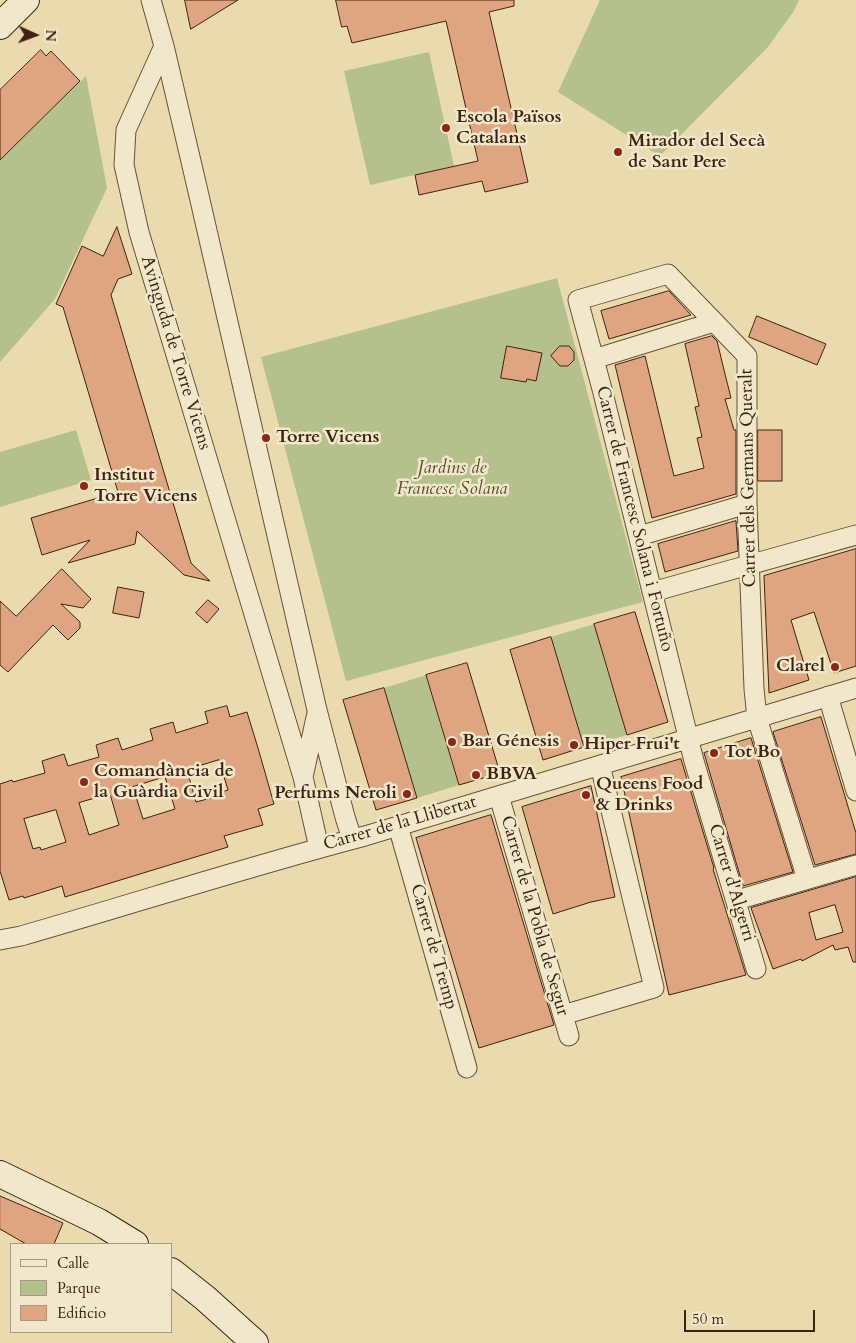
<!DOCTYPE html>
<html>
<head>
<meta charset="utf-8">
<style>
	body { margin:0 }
	#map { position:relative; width:856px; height:1343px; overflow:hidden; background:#eadbaf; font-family:Cardo,serif }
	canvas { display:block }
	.legend { position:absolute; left:10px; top:1243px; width:162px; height:90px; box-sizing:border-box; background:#f1e8cb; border:1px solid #aa9981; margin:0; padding:6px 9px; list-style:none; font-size:15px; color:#402211 }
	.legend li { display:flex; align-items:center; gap:10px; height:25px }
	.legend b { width:25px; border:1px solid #aa9981 }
	.north { position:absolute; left:10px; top:10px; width:50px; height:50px; -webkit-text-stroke:4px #f1e8cb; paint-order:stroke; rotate:92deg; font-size:14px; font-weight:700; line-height:20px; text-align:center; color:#402211 }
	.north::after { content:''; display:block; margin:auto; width:18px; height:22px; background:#402211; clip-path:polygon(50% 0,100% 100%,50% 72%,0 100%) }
	.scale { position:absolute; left:684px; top:1310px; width:131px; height:22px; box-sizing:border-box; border:2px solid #402211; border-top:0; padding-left:6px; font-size:15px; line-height:18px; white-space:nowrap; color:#402211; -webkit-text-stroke:4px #f1e8cb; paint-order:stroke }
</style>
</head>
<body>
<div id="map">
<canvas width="856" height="1343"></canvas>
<ul class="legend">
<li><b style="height:6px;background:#f1e8cb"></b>Calle</li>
<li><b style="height:14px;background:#b4c18d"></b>Parque</li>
<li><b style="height:14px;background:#dfa480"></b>Edificio</li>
</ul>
<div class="north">N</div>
<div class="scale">50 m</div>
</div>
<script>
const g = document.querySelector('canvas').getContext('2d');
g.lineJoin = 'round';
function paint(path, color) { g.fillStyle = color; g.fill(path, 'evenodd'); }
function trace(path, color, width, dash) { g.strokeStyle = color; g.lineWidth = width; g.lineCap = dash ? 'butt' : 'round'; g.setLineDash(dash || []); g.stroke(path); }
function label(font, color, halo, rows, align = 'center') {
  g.font = font + ' Cardo,serif'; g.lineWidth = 5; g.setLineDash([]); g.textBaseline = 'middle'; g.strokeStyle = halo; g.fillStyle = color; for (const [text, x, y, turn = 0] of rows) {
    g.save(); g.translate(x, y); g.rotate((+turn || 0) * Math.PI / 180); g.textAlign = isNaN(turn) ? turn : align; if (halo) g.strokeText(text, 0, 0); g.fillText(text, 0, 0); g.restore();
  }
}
paint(new Path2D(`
	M 600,0 L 799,0 L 794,11 L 767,48 L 660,156 L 558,92 Z
	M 429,52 L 454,166 L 370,185 L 344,71 Z
	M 86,76 L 107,188 L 55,299 L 0,362 L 0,160 Z
	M 557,278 L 643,602 L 346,681 L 261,357 Z
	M 76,430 L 91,480 L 0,507 L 0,452 Z
	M 594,624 L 627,735 L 584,747 L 551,637 Z
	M 426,675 L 459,785 L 417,798 L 384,688 Z`), '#b4c18d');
const building = new Path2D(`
	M 185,0 L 238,0 L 191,29 Z
	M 336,0 L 514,0 L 514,6 L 489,12 L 528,182 L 485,192 L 482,181 L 419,195 L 415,175 L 478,161 L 446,21 L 352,43 L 347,26 L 342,27 Z
	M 41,50 L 46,56 L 51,51 L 80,81 L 0,160 L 0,90 Z
	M 117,227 L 132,274 L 118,279 L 111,295 L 191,563 L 210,581 L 184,575 L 137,531 L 135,544 L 68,563 L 90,540 L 42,555 L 31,518 L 118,492 L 63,307 L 56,304 L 82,246 L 103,256 Z
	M 669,291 L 691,315 L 609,339 L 601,311 Z
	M 757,316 L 826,344 L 817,365 L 749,337 Z
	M 712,336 L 717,341 L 725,374 L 731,398 L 725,399 L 734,430 L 736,430 L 736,494 L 652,518 L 615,365 L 645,356 L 674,476 L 704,468 L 697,438 L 702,437 L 695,407 L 699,406 L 685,344 Z
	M 507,346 L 542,353 L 536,381 L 527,379 L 526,382 L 501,378 Z
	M 560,346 L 569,346 L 574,352 L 574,360 L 568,366 L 560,366 L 551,356 Z
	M 758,430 L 782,430 L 782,481 L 758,481 Z
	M 736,521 L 738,551 L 665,572 L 658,544 Z
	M 856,549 L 856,666 L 834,673 L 814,612 L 791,620 L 809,680 L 769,693 L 764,576 Z
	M 62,569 L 91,599 L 83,608 L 61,604 L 80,622 L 80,628 L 68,640 L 53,625 L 8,672 L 0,665 L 0,601 L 16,616 Z
	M 118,587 L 144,592 L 139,618 L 113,613 Z
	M 208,600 L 219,609 L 207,623 L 196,613 Z
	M 635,612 L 668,722 L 627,735 L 594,624 Z
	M 551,637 L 584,747 L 543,760 L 510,650 Z
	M 467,663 L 500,773 L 459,785 L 426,675 Z
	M 384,688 L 417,798 L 376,810 L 343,700 Z
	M 227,706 L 230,717 L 247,712 L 258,748 L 274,804 L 258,809 L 263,825 L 224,836 L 228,847 L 65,897 L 62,886 L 24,898 L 23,896 L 9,900 L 0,871 L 0,784 L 12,780 L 13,782 L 45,773 L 42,761 L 64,754 L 68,766 L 99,757 L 96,745 L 118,738 L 122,750 L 153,740 L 150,729 L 173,722 L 176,733 L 208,723 L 205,712 ZM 219,760 L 228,790 L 222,792 L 222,795 L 196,802 L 187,770 ZM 165,777 L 175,809 L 143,819 L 133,787 ZM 110,794 L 119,825 L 89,835 L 79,803 ZM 56,810 L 66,842 L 41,850 L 40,847 L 33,849 L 24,819 Z
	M 821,717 L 856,833 L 856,854 L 815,865 L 773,732 Z
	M 751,738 L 793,872 L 743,886 L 704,753 Z
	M 681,759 L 714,868 L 713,869 L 746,975 L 669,995 L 621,777 Z
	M 591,786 L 615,897 L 591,902 L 553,914 L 522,807 Z
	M 491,815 L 554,1025 L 479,1048 L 416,838 Z
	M 856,877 L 856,962 L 853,962 L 848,947 L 835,950 L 833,945 L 802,961 L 801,959 L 773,969 L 751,908 ZM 835,905 L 843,932 L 816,940 L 809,913 Z
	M 0,1196 L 63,1223 L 54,1244 L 26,1244 L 0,1229 Z`);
paint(building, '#dfa480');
trace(building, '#402211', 1);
const street = new Path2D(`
	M 151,0 L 164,46 L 197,187 L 317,710 L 345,817 L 352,839
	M 164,46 L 126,130 L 124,165 L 139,232 L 303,777
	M 594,359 L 714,322
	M 639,536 L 747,504
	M 652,592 L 856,535
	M 828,696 L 856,791
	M 317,713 L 303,777 L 319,848
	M 499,796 L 569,1036
	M 398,826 L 467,1068
	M 737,900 L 856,865
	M 0,940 L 21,936 C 136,903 250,866 365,836 L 856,688
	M 756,969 L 694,761 L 602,389 L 578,300 L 668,274 L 747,356 L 747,504 L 754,689 L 757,718 L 807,879
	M 563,1015 L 654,988 L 600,765`);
const secondary = new Path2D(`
	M 0,26 L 26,0
	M 0,1174 L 99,1222 L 135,1244
	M 171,1271 L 205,1298 L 255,1343`);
trace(street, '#6a5038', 21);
trace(secondary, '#402211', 28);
trace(street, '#f1e8cb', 19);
trace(secondary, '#f1e8cb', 26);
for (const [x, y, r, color] of [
	[446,128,5,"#8f2418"],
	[618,152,5,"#8f2418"],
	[266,438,5,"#8f2418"],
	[84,486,5,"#8f2418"],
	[835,667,5,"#8f2418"],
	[452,742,5,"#8f2418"],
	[574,745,5,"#8f2418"],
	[714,753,5,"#8f2418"],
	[476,775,5,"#8f2418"],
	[84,782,5,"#8f2418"],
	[407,794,5,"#8f2418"],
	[586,795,5,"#8f2418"]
]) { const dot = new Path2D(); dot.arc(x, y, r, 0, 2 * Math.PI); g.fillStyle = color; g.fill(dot); trace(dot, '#f1e8cb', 2); }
label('bold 18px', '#402211', '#f1e8cb', [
	["Escola Països",456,118],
	["Catalans",456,139],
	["Mirador del Secà",628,142],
	["de Sant Pere",628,163],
	["Torre Vicens",276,438],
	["Institut",94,476],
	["Torre Vicens",94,497],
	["Clarel",825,667,"right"],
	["Bar Génesis",462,742],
	["Hiper Frui't",584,745],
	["Tot Bo",724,753],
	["Comandància de",94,772],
	["la Guàrdia Civil",94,793],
	["BBVA",486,775],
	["Queens Food",596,785],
	["& Drinks",596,806],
	["Perfums Neroli",397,794,"right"]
], 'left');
label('18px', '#402211', '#f1e8cb', [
	["Avinguda de Torre Vicens",175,353,73],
	["Carrer dels Germans Queralt",749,478,-91],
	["Carrer de Francesc Solana i Fortuño",634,519,76],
	["Carrer de la Llibertat",400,824,-16],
	["Carrer d'Algerri",731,883,73],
	["Carrer de la Pobla de Segur",534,916,74],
	["Carrer de Tremp",433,947,74]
]);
label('italic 18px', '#5d4a30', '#f1e8cb', [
	["Jardins de",452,469],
	["Francesc Solana",452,490]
]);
</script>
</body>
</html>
